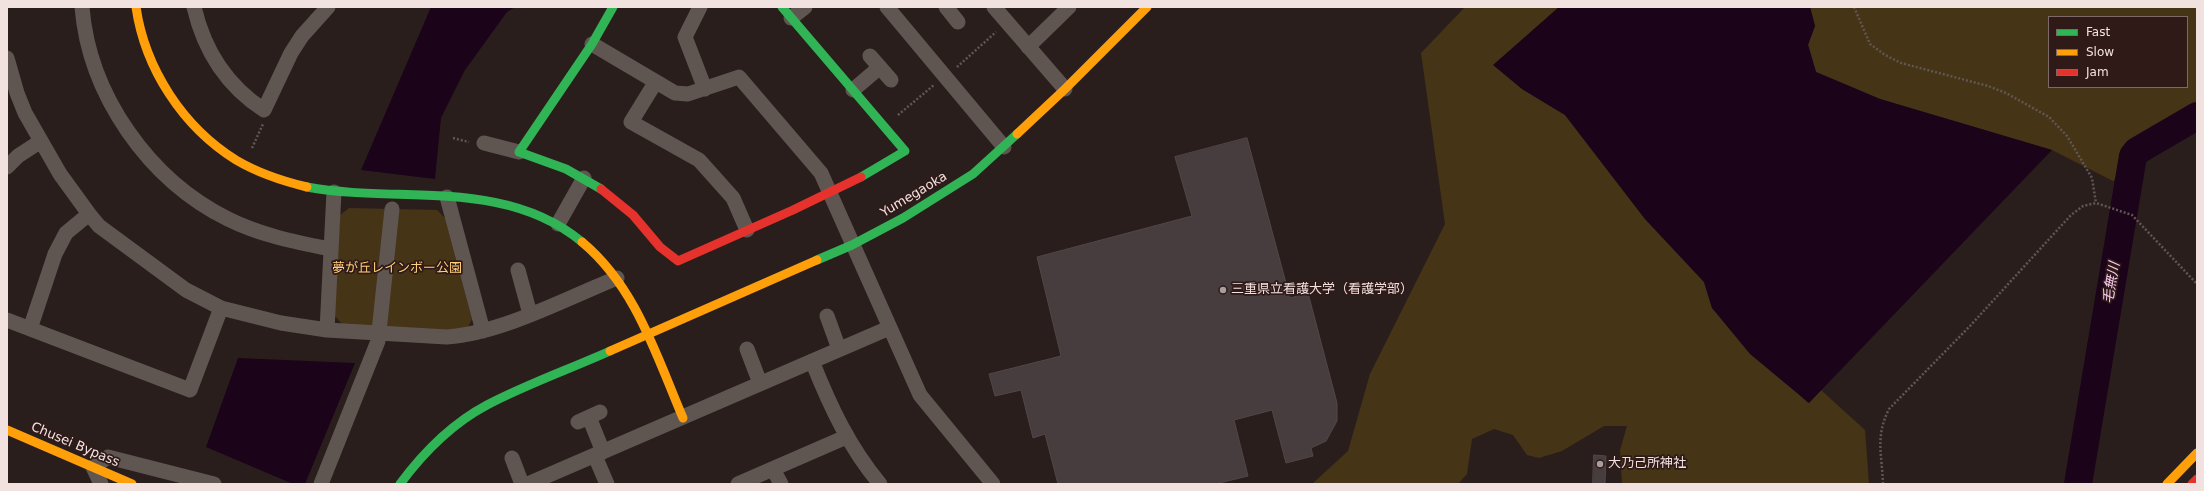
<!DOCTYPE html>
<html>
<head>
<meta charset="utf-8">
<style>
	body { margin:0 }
	#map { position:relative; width:2204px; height:491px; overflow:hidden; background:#2a1e1d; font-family:"DejaVu Sans",sans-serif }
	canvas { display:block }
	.frame { position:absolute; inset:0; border:8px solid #f1e2e0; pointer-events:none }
	.legend { position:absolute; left:2048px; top:16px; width:140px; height:72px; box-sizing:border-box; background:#2f1a18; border:1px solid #7d6a68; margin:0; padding:5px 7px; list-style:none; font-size:12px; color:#f1e2e0 }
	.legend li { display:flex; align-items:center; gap:8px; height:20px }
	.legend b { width:20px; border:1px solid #7d6a68 }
</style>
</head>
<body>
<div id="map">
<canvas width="2204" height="491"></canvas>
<div class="frame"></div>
<ul class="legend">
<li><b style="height:5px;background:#30b455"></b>Fast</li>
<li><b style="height:5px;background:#ff9f0a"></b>Slow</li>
<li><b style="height:5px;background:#e5322d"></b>Jam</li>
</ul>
</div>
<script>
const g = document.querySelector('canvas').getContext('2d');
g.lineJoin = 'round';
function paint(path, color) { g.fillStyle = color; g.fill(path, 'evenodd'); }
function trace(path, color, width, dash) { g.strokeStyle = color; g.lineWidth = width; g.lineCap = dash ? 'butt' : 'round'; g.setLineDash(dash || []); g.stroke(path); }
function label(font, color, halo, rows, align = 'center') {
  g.font = font + ' "DejaVu Sans","Noto Sans JP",sans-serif'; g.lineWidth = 3.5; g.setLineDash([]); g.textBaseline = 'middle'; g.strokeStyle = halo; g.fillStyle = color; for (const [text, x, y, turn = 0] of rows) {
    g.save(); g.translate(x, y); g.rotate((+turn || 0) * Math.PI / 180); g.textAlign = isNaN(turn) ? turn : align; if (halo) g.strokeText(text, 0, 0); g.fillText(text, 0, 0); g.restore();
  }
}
paint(new Path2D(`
	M 1465,7 L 1559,7 L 1494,65 L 1522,89 L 1565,115 L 1645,219 L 1704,282 L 1712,308 L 1808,403 L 1821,390 L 1865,430 L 1869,484 L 1622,484 L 1620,450 L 1627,426 L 1604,426 L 1562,451 L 1539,458 L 1527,455 L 1513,435 L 1494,429 L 1472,439 L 1467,474 L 1458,484 L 1312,484 L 1348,451 L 1370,374 L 1445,224 L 1421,53 Z
	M 1810,7 L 2197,7 L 2197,128 L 2176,136 L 2113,181 L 2052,150 L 1880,99 L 1816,72 L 1808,44 L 1815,26 ZM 2049,17 L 2187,17 L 2187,87 L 2049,87 Z
	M 349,208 L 437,210 L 445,218 L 472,319 L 467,329 L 444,331 L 343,325 L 334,315 L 340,215 Z`), '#453416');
paint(new Path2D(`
	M 431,7 L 515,7 L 507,12 L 465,70 L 441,118 L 435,179 L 361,170 Z
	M 1559,7 L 1810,7 L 1815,26 L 1808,45 L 1816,72 L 1880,99 L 2052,150 L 1809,403 L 1750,354 L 1712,308 L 1704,282 L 1645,219 L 1565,115 L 1522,89 L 1493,65 Z
	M 238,358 L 355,363 L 305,484 L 293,484 L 206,447 Z`), '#1b0319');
trace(new Path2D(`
	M 2078,484 L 2133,156 L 2137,151 L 2197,116`), '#1b0319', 28);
const building = new Path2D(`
	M 1247,138 L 1290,298 L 1308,293 L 1337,403 L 1337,421 L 1326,441 L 1311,448 L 1313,456 L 1286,463 L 1272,410 L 1234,420 L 1248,476 L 1215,484 L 1058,484 L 1045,434 L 1033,438 L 1021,390 L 995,396 L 989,374 L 1061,356 L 1037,257 L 1192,216 L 1175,157 Z
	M 1594,455 L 1606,456 L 1605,484 L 1593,484 Z`);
paint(building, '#473d3e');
trace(building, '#524748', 1);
trace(new Path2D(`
	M 1854,7 L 1870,44 L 1885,55 L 1901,63 L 1988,86 L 2006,93 L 2049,117 L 2067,136 L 2092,178 L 2096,203
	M 957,67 L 996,32
	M 898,115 L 934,85
	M 453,138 L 469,142
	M 252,148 L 263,124
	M 1883,484 C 1882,454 1875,437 1889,409 L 1970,326 L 2071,215 L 2083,206 L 2096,203 L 2132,215 L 2197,284`), '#605754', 2.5, [2, 2]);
trace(new Path2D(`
	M 82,7 C 89,95 149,180 228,219 C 260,235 295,242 330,249
	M 194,7 C 204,50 227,86 264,110 L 291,53 L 302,36 L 328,7
	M 700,7 L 685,37 L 705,89
	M 887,7 L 1004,147
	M 946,7 L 958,22
	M 994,7 L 1065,89
	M 791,18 L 805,7
	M 592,44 L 675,93 L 688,94 L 739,77 L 821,173 L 920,395 L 993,484
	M 1028,47 L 1069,7
	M 870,56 L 891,80
	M 7,58 L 17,93 L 25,113 L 60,174 L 89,214 L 99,226 L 186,290 L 221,308 L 281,323 L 327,330 L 447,337 C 502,333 565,299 617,278
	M 655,83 L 631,122 L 699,160 L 733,198 L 747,230
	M 853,90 L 880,67
	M 484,143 L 519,152
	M 7,167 L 18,156 L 41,141
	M 447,197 L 483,331
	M 558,224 L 584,178
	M 518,270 L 530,314
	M 827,316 L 839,349
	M 7,320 L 190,390 L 221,308
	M 30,329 L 55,254 L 66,233 L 89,214
	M 327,330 L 334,192
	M 747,349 L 760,383
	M 812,361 C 830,406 849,447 880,484
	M 589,417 L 603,452
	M 578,422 L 600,412
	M 595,456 L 607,484
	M 512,458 L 522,484
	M 773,469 L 781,484
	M 101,484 L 93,467 L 108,457 L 214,484
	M 321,484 L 378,341 L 392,209
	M 528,484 L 889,328
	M 738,484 L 846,437`), '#5f5652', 15);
trace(new Path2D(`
	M 782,7 L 905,151 L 861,177
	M 307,187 C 398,204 504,177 582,242
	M 601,189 L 566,169 L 519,152 L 592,44 L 613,7
	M 817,260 L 852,245 L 903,218 L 973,174 L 1017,134
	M 400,484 C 423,453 453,423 487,405 C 527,384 570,369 610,351`), '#30b455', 9);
trace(new Path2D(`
	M 136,7 C 145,69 183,127 236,160 C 258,173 282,181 307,187
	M 1017,134 L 1065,89 L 1147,7
	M 582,242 C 636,287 656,355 683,418
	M 610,351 L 817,260
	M 7,430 L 132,484
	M 2167,484 L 2197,453`), '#ff9f0a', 9);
trace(new Path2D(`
	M 601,189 L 633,215 L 660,247 L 678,261 L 793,210 L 861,177
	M 2192,484 L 2197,479`), '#e5322d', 9);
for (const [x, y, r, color] of [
	[1223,290,4,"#ab9d9c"],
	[1600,464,4,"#ab9d9c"]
]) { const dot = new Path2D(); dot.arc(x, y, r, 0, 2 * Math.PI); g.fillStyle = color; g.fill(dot); trace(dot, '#2f1a18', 1.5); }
label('13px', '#f1e2e0', '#2f1a18', [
	["Yumegaoka",914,195,-31],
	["Chusei Bypass",75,445,23]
]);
label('13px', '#fece78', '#2f1a18', [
	["夢が丘レインボー公園",397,269]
]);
label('13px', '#f1e2e0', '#2f1a18', [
	["三重県立看護大学（看護学部）",1231,290],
	["大乃己所神社",1608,464]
], 'left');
label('italic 14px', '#f8cbf1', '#2f1a18', [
	["毛無川",2112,283,-80]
]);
</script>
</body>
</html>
